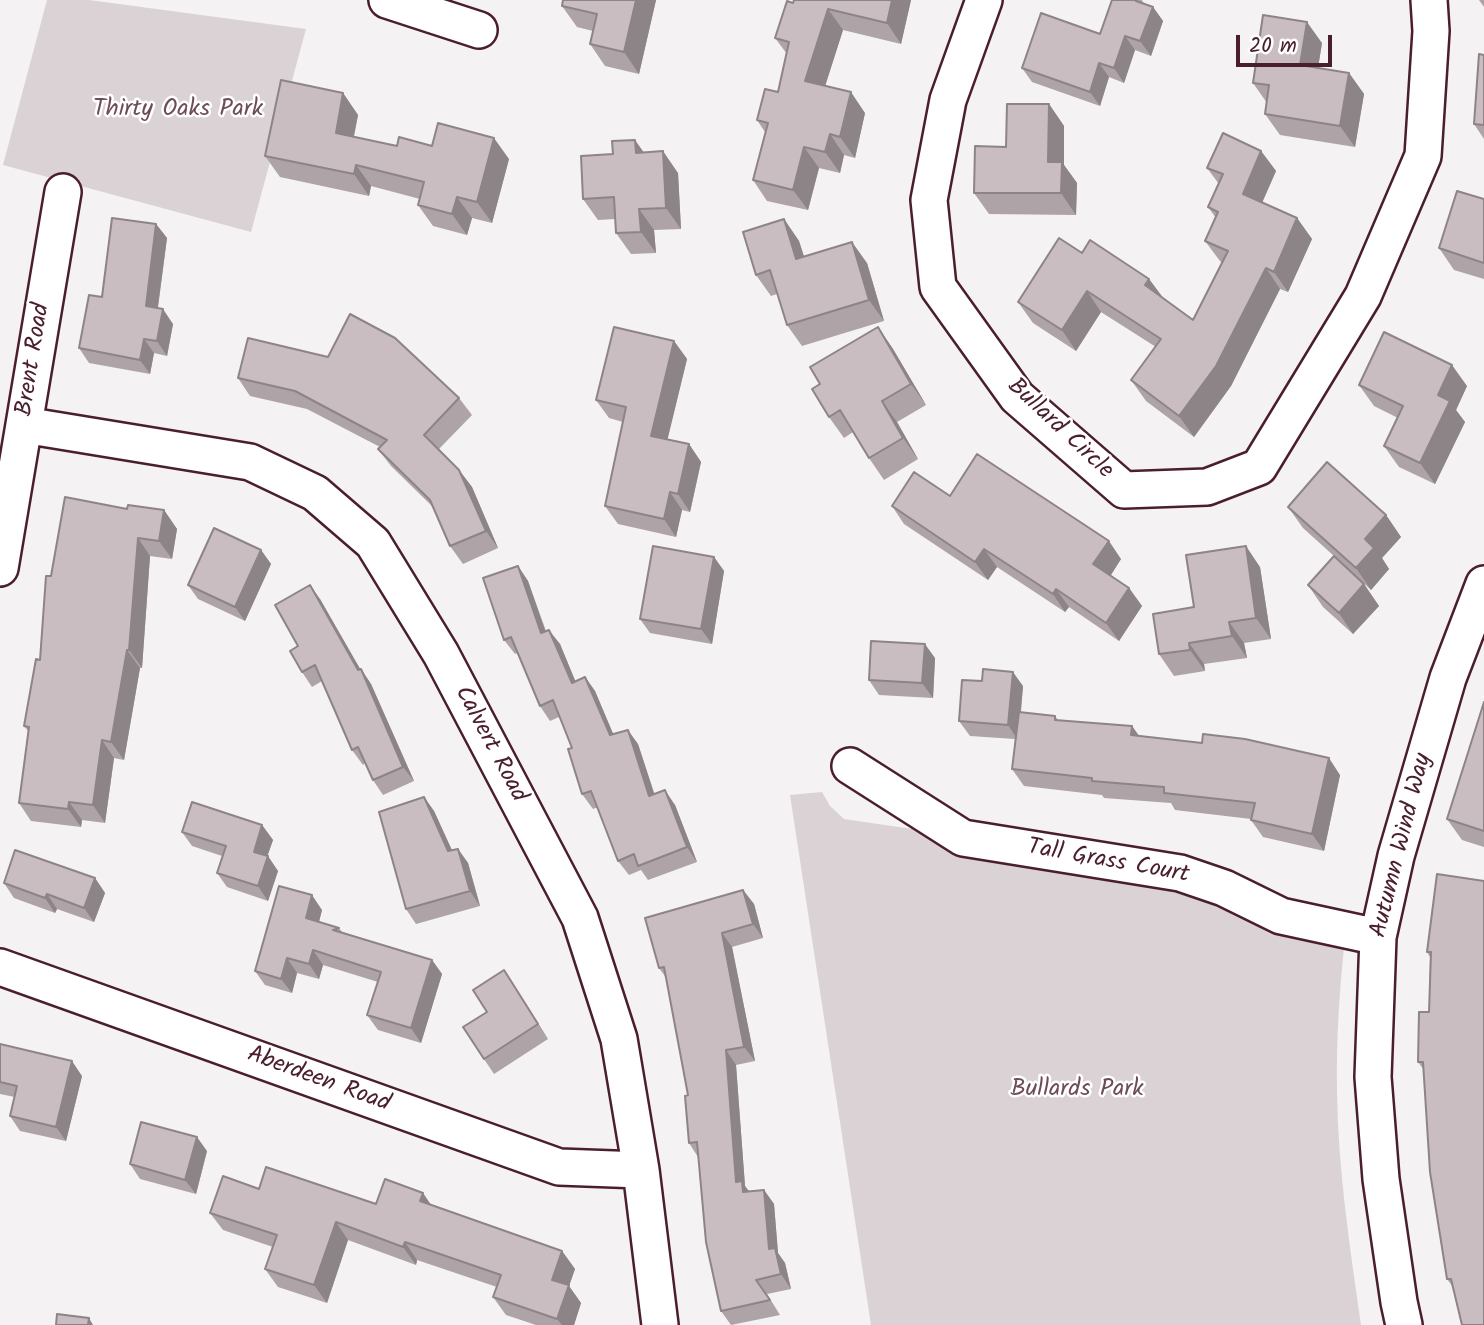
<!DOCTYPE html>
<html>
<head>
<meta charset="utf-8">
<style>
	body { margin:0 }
	#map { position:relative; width:1484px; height:1325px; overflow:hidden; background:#f4f2f2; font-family:Kalam,sans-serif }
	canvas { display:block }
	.scale { position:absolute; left:1236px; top:35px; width:96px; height:32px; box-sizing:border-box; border:4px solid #4a1f2b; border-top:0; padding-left:9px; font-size:21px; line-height:24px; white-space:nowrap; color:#4a1f2b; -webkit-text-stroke:5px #fff; paint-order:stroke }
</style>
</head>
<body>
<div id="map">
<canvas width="1484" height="1325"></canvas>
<div class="scale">20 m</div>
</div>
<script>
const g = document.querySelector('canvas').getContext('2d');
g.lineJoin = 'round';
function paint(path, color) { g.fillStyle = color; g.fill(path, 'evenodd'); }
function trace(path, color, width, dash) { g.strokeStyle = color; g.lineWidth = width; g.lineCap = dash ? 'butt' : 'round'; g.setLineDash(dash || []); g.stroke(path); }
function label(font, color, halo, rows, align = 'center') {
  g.font = font + ' Kalam,sans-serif'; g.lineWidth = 5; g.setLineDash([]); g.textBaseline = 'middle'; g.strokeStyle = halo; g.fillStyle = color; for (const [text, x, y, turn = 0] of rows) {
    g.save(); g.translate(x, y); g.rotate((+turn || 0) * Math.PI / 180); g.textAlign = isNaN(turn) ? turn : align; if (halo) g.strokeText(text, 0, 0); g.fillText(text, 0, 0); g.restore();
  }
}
paint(new Path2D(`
	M 47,0 L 89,0 L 306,29 L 251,232 L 3,165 Z
	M 822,792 L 830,806 L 844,819 L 1165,866 L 1347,922 C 1340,979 1336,1035 1337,1092 C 1338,1170 1350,1248 1361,1325 L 871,1325 L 790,795 Z`), '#dbd2d5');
const minor = new Path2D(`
	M 387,0 L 479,30
	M 984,0 L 948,100 L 929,200 L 938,287 L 1017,397 L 1124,490 L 1207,487 L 1259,467 L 1363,296 L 1423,156 L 1431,31 L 1429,0
	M 24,425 L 250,462 L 315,493 L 373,543 L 441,654 L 580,918 L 619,1039 L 641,1170 L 660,1325
	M 0,568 L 63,192
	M 850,766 L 963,838 L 1180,873 L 1224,888 L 1281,916 L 1378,937
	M 0,967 L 559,1167 L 641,1170
	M 1404,1325 L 1399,1302 L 1381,1179 L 1373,1077 L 1378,937 L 1396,856 L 1448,678 L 1484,584`);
trace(minor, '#4a1f2b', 40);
trace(minor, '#fff', 35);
paint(new Path2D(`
	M 563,0 L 656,0 L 639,74 L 605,66 L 590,44 L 593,31 L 577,27 L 562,6 Z
	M 794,0 L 911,0 L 901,44 L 843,30 L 825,86 L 865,113 L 855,158 L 844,155 L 840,173 L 819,168 L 808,210 L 767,201 L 753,180 L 765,132 L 757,120 L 778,92 L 787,54 L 775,38 Z
	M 1112,0 L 1142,0 L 1144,4 L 1153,7 L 1163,21 L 1151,56 L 1135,50 L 1124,83 L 1109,77 L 1100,106 L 1032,82 L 1022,68 L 1100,34 Z
	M 1479,0 L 1484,0 L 1484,7 Z
	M 1322,43 L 1318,68 L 1349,73 L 1364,94 L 1355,147 L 1280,135 L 1265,114 L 1267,103 L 1253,83 Z
	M 1484,55 L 1484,139 L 1474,124 Z
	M 343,93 L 358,115 L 354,137 L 397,146 L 432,146 L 509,159 L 492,223 L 472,218 L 467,235 L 433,226 L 418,205 L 420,199 L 371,186 L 369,196 L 280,177 L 265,156 Z
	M 1049,104 L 1064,126 L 1064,165 L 1077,183 L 1076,215 L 989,214 L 974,193 L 1006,147 Z
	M 1261,151 L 1276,171 L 1262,203 L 1297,218 L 1312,239 L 1288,292 L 1280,289 L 1231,386 L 1194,437 L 1146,401 L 1131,380 L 1156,347 L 1101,312 L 1076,351 L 1033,323 L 1018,302 L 1082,253 L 1149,279 L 1163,298 L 1193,320 L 1222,263 L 1220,261 L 1205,241 L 1216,218 L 1208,207 L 1219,184 L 1207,168 Z
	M 644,152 L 678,173 L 681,229 L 654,230 L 656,253 L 631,254 L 616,233 L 615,219 L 598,220 L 583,199 Z
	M 1484,199 L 1484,279 L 1454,270 L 1439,248 Z
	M 784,219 L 799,241 L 804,256 L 867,263 L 884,321 L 802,346 L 787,325 L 777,294 L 771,296 L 756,275 Z
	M 156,224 L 167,238 L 158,308 L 173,324 L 167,356 L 154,353 L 150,374 L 89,363 L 79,348 L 102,297 Z
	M 878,327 L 893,349 L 926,405 L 897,422 L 918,459 L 884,480 L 869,458 L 853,432 L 844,438 L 829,417 L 820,384 Z
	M 674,341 L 687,359 L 667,440 L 689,444 L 701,462 L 690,512 L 682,510 L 676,537 L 618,524 L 605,506 L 623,422 L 609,418 L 596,400 Z
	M 238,378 L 459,398 L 472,415 L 439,449 L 459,470 L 472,487 L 498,548 L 463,564 L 450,546 L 435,509 L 391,466 L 378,449 L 380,447 L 307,409 L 250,396 Z
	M 1359,385 L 1467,386 L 1456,410 L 1465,422 L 1435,484 L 1399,467 L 1384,446 L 1398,418 L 1374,406 Z
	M 950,496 L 1121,559 L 1110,576 L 1129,588 L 1142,606 L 1119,641 L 1069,607 L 1065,612 L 997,567 L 988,580 L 904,524 L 892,506 Z
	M 1288,507 L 1386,515 L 1401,537 L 1382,558 L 1389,569 L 1371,590 L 1343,564 L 1364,584 L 1379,606 L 1353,634 L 1323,607 L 1308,585 L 1334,556 L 1303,528 Z
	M 127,509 L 164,510 L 177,529 L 172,559 L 150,556 L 142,668 L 140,668 L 124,760 L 114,758 L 105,823 L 82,820 L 81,827 L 31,821 L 19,803 L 29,732 L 24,726 L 40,660 L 51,576 Z
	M 261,550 L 271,564 L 245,621 L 198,599 L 188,585 Z
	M 714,557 L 724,571 L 712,644 L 650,633 L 640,619 Z
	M 518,566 L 528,581 L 546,631 L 560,644 L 575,681 L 585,677 L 595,691 L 613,734 L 638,744 L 654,794 L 675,805 L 697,862 L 648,880 L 641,870 L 629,875 L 618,861 L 598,807 L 593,809 L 582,794 L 572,748 L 559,717 L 550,721 L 540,706 L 517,653 L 515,654 L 504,640 Z
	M 1260,567 L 1271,639 L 1244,643 L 1247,658 L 1204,664 L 1205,671 L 1174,676 L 1159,654 L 1194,607 Z
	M 320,599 L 360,670 L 361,669 L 371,684 L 414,781 L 383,795 L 373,780 L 365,763 L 363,765 L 352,750 L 322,681 L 312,687 L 302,672 L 298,646 Z
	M 935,658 L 933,698 L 879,695 L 869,680 Z
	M 1023,686 L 1021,712 L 1055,716 L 1058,720 L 1132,726 L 1139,736 L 1340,775 L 1324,851 L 1263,837 L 1251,820 L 1251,819 L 1175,810 L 1171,803 L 1104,798 L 1102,795 L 1024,786 L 1012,769 L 1015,739 L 970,736 L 959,721 Z
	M 1484,702 L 1484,847 L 1462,840 L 1447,819 Z
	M 424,797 L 434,811 L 452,850 L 458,849 L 468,863 L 480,906 L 416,924 L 406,909 Z
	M 262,825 L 273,840 L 267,856 L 278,871 L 268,901 L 227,887 L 217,873 L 222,856 L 192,846 L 182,832 Z
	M 1437,874 L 1453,1287 L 1447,1279 L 1424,1070 L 1418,1062 L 1429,1012 L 1430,957 L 1427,952 Z
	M 95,878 L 105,893 L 94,922 L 57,909 L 55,913 L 14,898 L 4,883 Z
	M 743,890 L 754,904 L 763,938 L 732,947 L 755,1061 L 736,1065 L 745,1186 L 749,1191 L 764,1190 L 774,1204 L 778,1253 L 785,1263 L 791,1289 L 767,1294 L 780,1315 L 731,1325 L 721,1311 L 698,1157 L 689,1143 L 688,1095 L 667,979 L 659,968 Z
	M 322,910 L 319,922 L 339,928 L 342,932 L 432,960 L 442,974 L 421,1043 L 378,1030 L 367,1015 L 378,982 L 323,965 L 319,979 L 297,973 L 292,993 L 265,985 L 255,971 Z
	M 504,970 L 548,1039 L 494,1074 L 484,1059 L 487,1012 Z
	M 0,1044 L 82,1076 L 66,1141 L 20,1131 L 10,1116 L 15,1097 L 0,1094 Z
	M 207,1151 L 196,1194 L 140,1179 L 130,1164 Z
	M 259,1189 L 376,1204 L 423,1193 L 431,1205 L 562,1251 L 575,1269 L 569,1286 L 581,1303 L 574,1325 L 536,1325 L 506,1315 L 493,1297 L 497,1287 L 417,1260 L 416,1265 L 348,1240 L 327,1303 L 278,1287 L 265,1269 L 273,1247 L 223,1230 L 210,1213 Z`), '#aea3a6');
paint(new Path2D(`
	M 636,0 L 656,0 L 639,74 L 624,52 Z
	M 892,0 L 911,0 L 901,44 L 887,23 Z
	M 1153,7 L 1163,21 L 1151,56 L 1140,41 Z
	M 828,9 L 843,30 L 820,102 L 805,81 Z
	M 1307,22 L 1322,43 L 1315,86 L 1300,65 Z
	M 1125,36 L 1135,50 L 1124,83 L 1114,68 Z
	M 1099,63 L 1109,77 L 1100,106 L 1090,92 Z
	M 1349,73 L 1364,94 L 1355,147 L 1340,126 Z
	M 851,92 L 865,113 L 855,158 L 840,137 Z
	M 343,93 L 358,115 L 350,154 L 336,133 Z
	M 1049,104 L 1064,126 L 1064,165 L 1077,183 L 1076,215 L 1061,193 L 1048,162 Z
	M 830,134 L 844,155 L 840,173 L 825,152 Z
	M 494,138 L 509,159 L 492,223 L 477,202 Z
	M 635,140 L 650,161 L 636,153 Z
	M 804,147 L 819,168 L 808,210 L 793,190 Z
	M 663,151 L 678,173 L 681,229 L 666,208 Z
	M 1261,151 L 1276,171 L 1257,214 L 1243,194 Z
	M 356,165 L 371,186 L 369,196 L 354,174 Z
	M 457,197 L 472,218 L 467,235 L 452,214 Z
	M 639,209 L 654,230 L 656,253 L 641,232 Z
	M 1297,218 L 1312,239 L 1288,292 L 1274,272 Z
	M 784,219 L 799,241 L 811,280 L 796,259 Z
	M 156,224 L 167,238 L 156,320 L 146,306 Z
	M 852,242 L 867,263 L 884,321 L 869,300 Z
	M 1266,268 L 1280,289 L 1231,386 L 1194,437 L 1179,416 Z
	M 1149,279 L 1164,299 L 1145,285 Z
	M 1087,291 L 1101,312 L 1076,351 L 1062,330 Z
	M 163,309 L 173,324 L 167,356 L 157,341 Z
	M 878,327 L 893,349 L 926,405 L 911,384 Z
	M 144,339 L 154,353 L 150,374 L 140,360 Z
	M 674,341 L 687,359 L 664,454 L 651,436 Z
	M 1452,365 L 1467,386 L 1456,410 L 1465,422 L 1435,484 L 1420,463 L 1438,395 Z
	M 882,401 L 897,422 L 918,459 L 903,438 Z
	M 689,444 L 701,462 L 690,512 L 678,494 Z
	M 459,470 L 472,487 L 498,548 L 486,531 Z
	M 670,492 L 682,510 L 676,537 L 664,519 Z
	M 164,510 L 177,529 L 172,559 L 159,541 Z
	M 1386,515 L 1401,537 L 1382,558 L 1389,569 L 1371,590 L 1356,568 L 1365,539 Z
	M 138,538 L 150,556 L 142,668 L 129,650 Z
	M 1109,541 L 1121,559 L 1106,583 L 1093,564 Z
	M 1246,546 L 1260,567 L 1271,639 L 1256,618 Z
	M 984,549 L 997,567 L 988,580 L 975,562 Z
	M 261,550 L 271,564 L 245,621 L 235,607 Z
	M 714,557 L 724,571 L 712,644 L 701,629 Z
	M 518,566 L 528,581 L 551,648 L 541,633 Z
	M 1364,584 L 1379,606 L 1353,634 L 1339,613 Z
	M 310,585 L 320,599 L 366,679 L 361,669 L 371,684 L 414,781 L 403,767 L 358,670 Z
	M 1129,588 L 1142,606 L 1119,641 L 1106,623 Z
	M 1056,589 L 1069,607 L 1065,612 L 1053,594 Z
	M 1229,622 L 1244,643 L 1247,658 L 1232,636 Z
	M 549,630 L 560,644 L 582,697 L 572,683 Z
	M 1189,643 L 1204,664 L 1205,671 L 1190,650 Z
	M 925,644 L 935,658 L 933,698 L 922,683 Z
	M 127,650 L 140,668 L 124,760 L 111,742 Z
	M 1013,672 L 1023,686 L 1018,740 L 1008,725 Z
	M 585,677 L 595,691 L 620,750 L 610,735 Z
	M 1132,726 L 1144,743 L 1131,735 Z
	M 628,730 L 638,744 L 660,811 L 649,796 Z
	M 102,740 L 114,758 L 105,823 L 93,805 Z
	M 1329,758 L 1340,775 L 1324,851 L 1312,834 Z
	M 665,790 L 675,805 L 697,862 L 687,847 Z
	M 424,797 L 434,811 L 459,866 L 448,851 Z
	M 69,802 L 82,820 L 81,827 L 68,809 Z
	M 262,825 L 273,840 L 264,866 L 254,852 Z
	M 458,849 L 468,863 L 480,906 L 470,891 Z
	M 268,856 L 278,871 L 268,901 L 258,886 Z
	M 95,878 L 105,893 L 94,922 L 84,908 Z
	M 743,890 L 754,904 L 763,938 L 753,924 Z
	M 47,894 L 57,909 L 55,913 L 45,898 Z
	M 312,895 L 322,910 L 316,933 L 306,918 Z
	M 722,933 L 732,947 L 755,1061 L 744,1047 Z
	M 313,950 L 323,965 L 319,979 L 309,964 Z
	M 287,958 L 297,973 L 292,993 L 281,979 Z
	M 432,960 L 442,974 L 421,1043 L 411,1028 Z
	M 504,970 L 514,985 L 548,1039 L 538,1024 Z
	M 726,1050 L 736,1065 L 745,1186 L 752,1196 L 753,1206 L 736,1182 Z
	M 72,1061 L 82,1076 L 66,1141 L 56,1127 Z
	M 197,1137 L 207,1151 L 196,1194 L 185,1180 Z
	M 764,1190 L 774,1204 L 778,1253 L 785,1263 L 791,1289 L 781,1274 L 769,1249 Z
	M 423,1193 L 435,1211 L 420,1201 Z
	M 336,1222 L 348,1240 L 327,1303 L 314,1285 Z
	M 405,1242 L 417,1260 L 416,1265 L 403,1247 Z
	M 562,1251 L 575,1269 L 569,1286 L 581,1303 L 574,1325 L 562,1325 L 557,1319 L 552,1280 Z
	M 89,1318 L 93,1325 L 88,1325 Z`), '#8d8487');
const building = new Path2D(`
	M 563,0 L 636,0 L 624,52 L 590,44 L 597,14 L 562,6 Z
	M 794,0 L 892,0 L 887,23 L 828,9 L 805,81 L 851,92 L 840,137 L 830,134 L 825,152 L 804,147 L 793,190 L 753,180 L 768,123 L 757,120 L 765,89 L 778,92 L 789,42 L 775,38 L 787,1 L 793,3 Z
	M 1112,0 L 1137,0 L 1136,1 L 1153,7 L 1140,41 L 1125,36 L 1114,68 L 1099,63 L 1090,92 L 1022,68 L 1041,13 L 1100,34 Z
	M 1263,15 L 1307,22 L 1300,65 L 1349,73 L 1340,126 L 1265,114 L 1269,85 L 1253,83 Z
	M 1479,54 L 1484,55 L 1484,125 L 1474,124 Z
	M 281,80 L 343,93 L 336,133 L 397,146 L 399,137 L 432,146 L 438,123 L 494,138 L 477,202 L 457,197 L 452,214 L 418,205 L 424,182 L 356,165 L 354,174 L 265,156 Z
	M 1007,104 L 1049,104 L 1048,162 L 1062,162 L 1061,193 L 974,193 L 975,146 L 1006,147 Z
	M 1223,133 L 1261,151 L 1243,194 L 1297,218 L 1274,272 L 1266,268 L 1216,366 L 1179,416 L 1131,380 L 1161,339 L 1087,291 L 1062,330 L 1018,302 L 1059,238 L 1082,253 L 1090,240 L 1149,279 L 1145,285 L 1193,320 L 1228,251 L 1205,241 L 1218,212 L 1208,207 L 1223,174 L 1207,168 Z
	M 635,140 L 636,153 L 663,151 L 666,208 L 639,209 L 641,232 L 616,233 L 614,197 L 583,199 L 581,156 L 613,154 L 612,141 Z
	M 1457,191 L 1484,199 L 1484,263 L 1439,248 Z
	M 112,218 L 156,224 L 146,306 L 163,309 L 157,341 L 144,339 L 140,360 L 79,348 L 89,295 L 102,297 Z
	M 784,219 L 796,259 L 852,242 L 869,300 L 787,325 L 770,270 L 756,275 L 743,232 Z
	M 350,314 L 395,338 L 459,398 L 424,435 L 459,470 L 486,531 L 450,546 L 430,500 L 378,449 L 387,440 L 295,391 L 238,378 L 248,338 L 328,357 Z
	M 614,327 L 674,341 L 651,436 L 689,444 L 678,494 L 670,492 L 664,519 L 605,506 L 626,407 L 596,400 Z
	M 878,327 L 911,384 L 882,401 L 903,438 L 869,458 L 840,410 L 829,417 L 812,389 L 820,384 L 810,367 Z
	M 1384,332 L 1452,365 L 1438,395 L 1450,401 L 1420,463 L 1384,446 L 1403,406 L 1359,385 Z
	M 977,454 L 1109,541 L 1093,564 L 1129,588 L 1106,623 L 1056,589 L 1053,594 L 984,549 L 975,562 L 892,506 L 914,472 L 950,496 Z
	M 1327,462 L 1386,515 L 1365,539 L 1374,548 L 1356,568 L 1288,507 Z
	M 65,497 L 127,509 L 128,505 L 164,510 L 159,541 L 138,538 L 129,650 L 127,650 L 111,742 L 102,740 L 93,805 L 69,802 L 68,809 L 19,803 L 29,727 L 24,726 L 36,659 L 40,660 L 46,576 L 51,576 Z
	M 214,528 L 261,550 L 235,607 L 188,585 Z
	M 653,546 L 714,557 L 701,629 L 640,619 Z
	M 1246,546 L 1256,618 L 1229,622 L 1232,636 L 1189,643 L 1190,650 L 1159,654 L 1153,614 L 1194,607 L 1186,555 Z
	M 1334,556 L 1364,584 L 1339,613 L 1308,585 Z
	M 518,566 L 541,633 L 549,630 L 572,683 L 585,677 L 610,735 L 628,730 L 649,796 L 665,790 L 687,847 L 638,866 L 634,854 L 618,861 L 591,791 L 582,794 L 568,749 L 572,748 L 553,700 L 540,706 L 511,637 L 504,640 L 483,578 Z
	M 310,585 L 358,670 L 361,669 L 403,767 L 373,780 L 358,747 L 352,750 L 315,665 L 302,672 L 290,651 L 298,646 L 275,605 Z
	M 871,641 L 925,644 L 922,683 L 869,680 Z
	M 983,669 L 1013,672 L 1008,725 L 959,721 L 962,680 L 982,681 Z
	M 1484,702 L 1484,831 L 1447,819 Z
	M 1019,712 L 1055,716 L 1055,720 L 1132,726 L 1131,735 L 1202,743 L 1203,734 L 1245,739 L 1329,758 L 1312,834 L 1251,820 L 1255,803 L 1164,793 L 1164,787 L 1092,781 L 1092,778 L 1012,769 Z
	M 424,797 L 448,851 L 458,849 L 470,891 L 406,909 L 379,812 Z
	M 192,802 L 262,825 L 254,852 L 268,856 L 258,886 L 217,873 L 226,846 L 182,832 Z
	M 15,850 L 95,878 L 84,908 L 47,894 L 45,898 L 4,883 Z
	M 1437,874 L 1484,881 L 1484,1325 L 1462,1325 L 1451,1279 L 1447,1279 L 1430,1172 L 1423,1062 L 1418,1062 L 1419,1012 L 1429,1012 L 1431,952 L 1427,952 Z
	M 279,886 L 312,895 L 306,918 L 339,928 L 333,930 L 432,960 L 411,1028 L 367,1015 L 381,972 L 313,950 L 309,964 L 287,958 L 281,979 L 255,971 Z
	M 743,890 L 753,924 L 722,933 L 744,1047 L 726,1050 L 736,1182 L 742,1181 L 743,1192 L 764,1190 L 769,1249 L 775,1248 L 781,1274 L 756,1280 L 770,1300 L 721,1311 L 706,1242 L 697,1142 L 689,1143 L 685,1096 L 688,1095 L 664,967 L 659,968 L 645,918 Z
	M 504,970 L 538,1024 L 484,1059 L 463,1027 L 487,1012 L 473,990 Z
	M 0,1044 L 72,1061 L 56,1127 L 10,1116 L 17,1086 L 0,1082 Z
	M 141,1122 L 197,1137 L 185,1180 L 130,1164 Z
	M 266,1167 L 376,1204 L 385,1179 L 423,1193 L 420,1201 L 562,1251 L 552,1280 L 569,1285 L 557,1319 L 493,1297 L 501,1275 L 405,1242 L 403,1247 L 336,1222 L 314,1285 L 265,1269 L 277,1235 L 210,1213 L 223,1176 L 259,1189 Z
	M 57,1314 L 89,1318 L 88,1325 L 56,1325 Z`);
paint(building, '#cabdc1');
trace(building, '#8d8487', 2);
label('24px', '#6e4c56', '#fff', [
	["Thirty Oaks Park",178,111],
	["Bullards Park",1077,1091]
]);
label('24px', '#4a1f2b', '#fff', [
	["Brent Road",35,360,-81],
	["Bullard Circle",1059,430,43],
	["Calvert Road",489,745,62],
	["Autumn Wind Way",1403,846,-76],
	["Tall Grass Court",1108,863,10],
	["Aberdeen Road",318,1081,20]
]);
</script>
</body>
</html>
